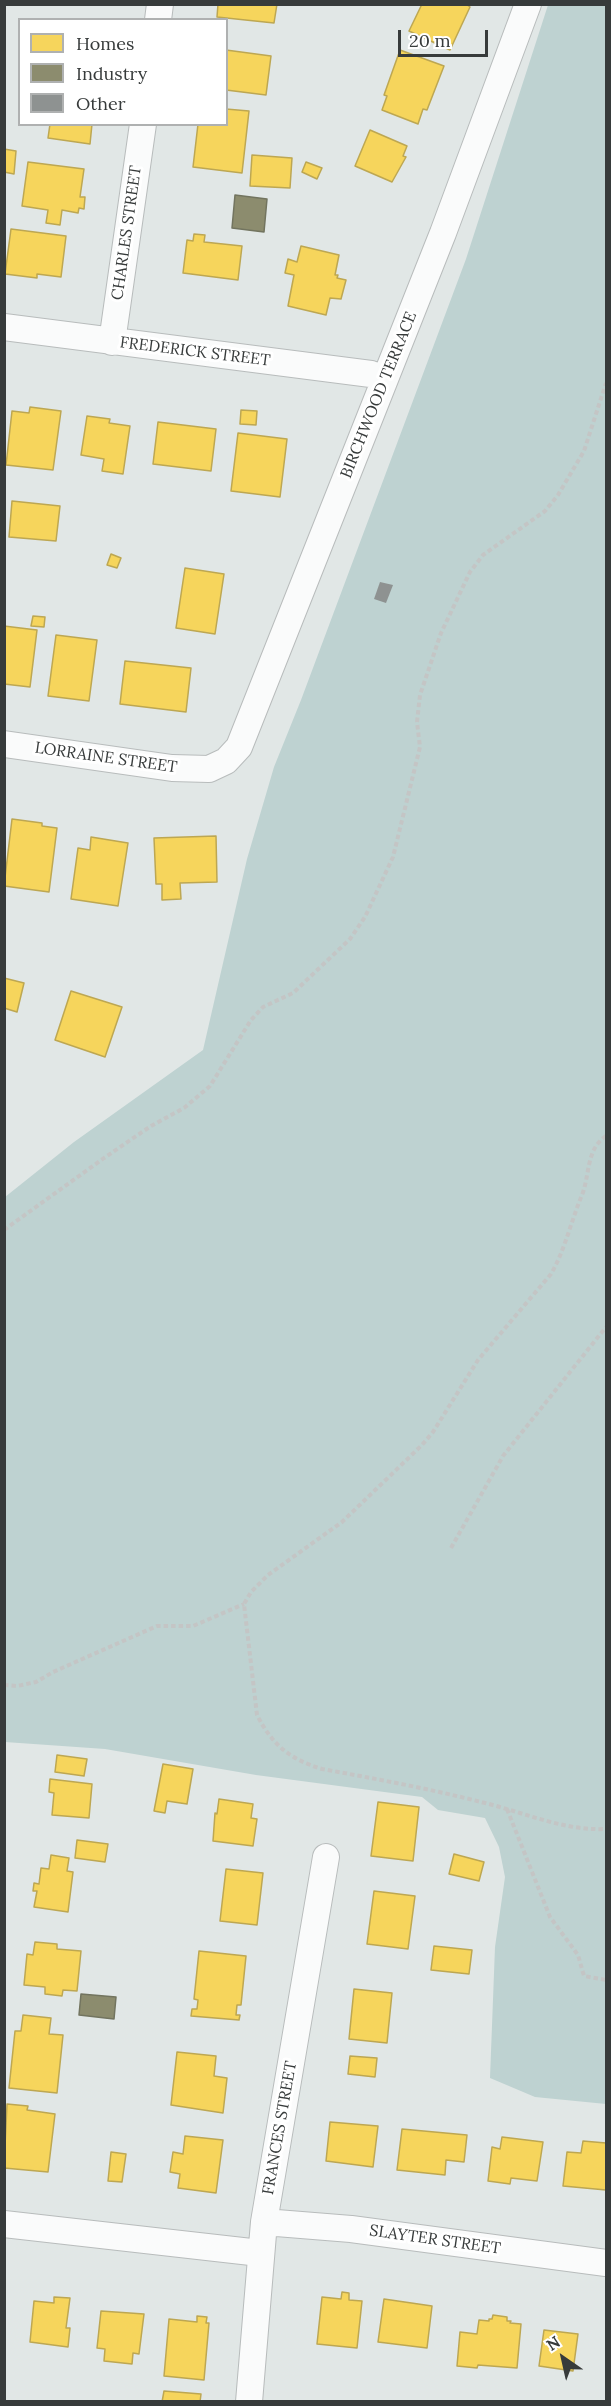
<!DOCTYPE html>
<html>
<head>
<meta charset="utf-8">
<style>
	body { margin:0 }
	#map { position:relative; width:611px; height:2406px; overflow:hidden; background:#e1e7e6; font-family:Lora,serif }
	canvas { display:block }
	.frame { position:absolute; inset:0; border:6px solid #373b3b; pointer-events:none }
	.legend { position:absolute; left:18px; top:18px; width:210px; height:108px; box-sizing:border-box; background:#fff; border:2px solid #afb1b1; margin:0; padding:8px 10px; list-style:none; font-size:18px; color:#373b3b }
	.legend li { display:flex; align-items:center; gap:12px; height:30px }
	.legend b { width:30px; border:2px solid #afb1b1 }
	.north { position:absolute; left:533px; top:2328px; width:60px; height:60px; -webkit-text-stroke:4px #fff; paint-order:stroke; rotate:326deg; font-size:16px; font-weight:700; line-height:24px; text-align:center; color:#373b3b }
	.north::after { content:''; display:block; margin:auto; width:21px; height:27px; background:#373b3b; clip-path:polygon(50% 0,100% 100%,50% 72%,0 100%) }
	.scale { position:absolute; left:398px; top:30px; width:90px; height:27px; box-sizing:border-box; border:3px solid #373b3b; border-top:0; padding-left:8px; font-size:18px; line-height:21px; white-space:nowrap; color:#373b3b; -webkit-text-stroke:4px #fff; paint-order:stroke }
</style>
</head>
<body>
<div id="map">
<canvas width="611" height="2406"></canvas>
<div class="frame"></div>
<ul class="legend">
<li><b style="height:16px;background:#f6d55c"></b>Homes</li>
<li><b style="height:16px;background:#8c8c6e"></b>Industry</li>
<li><b style="height:16px;background:#8e9291"></b>Other</li>
</ul>
<div class="north">N</div>
<div class="scale">20 m</div>
</div>
<script>
const g = document.querySelector('canvas').getContext('2d');
g.lineJoin = 'round';
function paint(path, color) { g.fillStyle = color; g.fill(path, 'evenodd'); }
function trace(path, color, width, dash) { g.strokeStyle = color; g.lineWidth = width; g.lineCap = dash ? 'butt' : 'round'; g.setLineDash(dash || []); g.stroke(path); }
function label(font, color, halo, rows, align = 'center') {
  g.font = font + ' Lora,serif'; g.lineWidth = 6; g.setLineDash([]); g.textBaseline = 'middle'; g.strokeStyle = halo; g.fillStyle = color; for (const [text, x, y, turn = 0] of rows) {
    g.save(); g.translate(x, y); g.rotate((+turn || 0) * Math.PI / 180); g.textAlign = isNaN(turn) ? turn : align; if (halo) g.strokeText(text, 0, 0); g.fillText(text, 0, 0); g.restore();
  }
}
paint(new Path2D(`
	M 548,5 L 606,5 L 606,2104 L 535,2097 L 490,2078 L 495,1947 L 505,1877 L 499,1847 L 485,1818 L 438,1810 L 422,1797 L 256,1775 L 105,1749 L 5,1742 L 5,1197 L 74,1142 L 203,1050 L 247,859 L 274,767 L 301,700 L 466,259 Z`), '#bed2d1');
const homes = new Path2D(`
	M 218,4 L 277,4 L 274,23 L 217,17 Z
	M 422,4 L 466,4 L 470,7 L 450,50 L 409,31 Z
	M 226,50 L 271,56 L 266,95 L 226,90 Z
	M 400,50 L 444,66 L 427,110 L 423,109 L 418,124 L 382,110 L 387,96 L 384,95 Z
	M 226,109 L 249,111 L 242,173 L 193,167 L 198,124 L 226,124 Z
	M 50,124 L 92,124 L 90,144 L 48,138 Z
	M 370,130 L 407,146 L 403,156 L 406,157 L 392,182 L 355,166 Z
	M 4,149 L 16,151 L 14,174 L 4,172 Z
	M 252,155 L 292,158 L 290,188 L 250,186 Z
	M 28,162 L 84,169 L 80,197 L 85,197 L 84,209 L 79,208 L 78,213 L 62,210 L 60,225 L 46,223 L 48,210 L 22,206 Z
	M 306,162 L 322,168 L 317,179 L 302,172 Z
	M 11,229 L 66,236 L 61,277 L 37,274 L 37,278 L 5,274 Z
	M 194,234 L 205,235 L 204,242 L 242,246 L 238,280 L 183,273 L 187,240 L 193,241 Z
	M 301,246 L 339,255 L 335,275 L 338,275 L 337,278 L 346,280 L 341,299 L 330,298 L 326,315 L 288,306 L 294,275 L 285,273 L 288,259 L 297,262 Z
	M 30,407 L 61,411 L 53,470 L 6,465 L 12,411 L 29,413 Z
	M 241,410 L 257,411 L 256,425 L 240,424 Z
	M 87,416 L 110,419 L 109,423 L 130,426 L 123,474 L 102,471 L 104,459 L 81,455 Z
	M 158,422 L 216,429 L 211,471 L 153,464 Z
	M 238,433 L 287,439 L 280,497 L 231,491 Z
	M 12,501 L 60,506 L 56,541 L 9,537 Z
	M 111,554 L 121,558 L 117,568 L 107,565 Z
	M 185,568 L 224,574 L 215,634 L 176,628 Z
	M 33,616 L 45,617 L 44,627 L 31,626 Z
	M 4,626 L 37,630 L 30,687 L 4,684 Z
	M 56,635 L 97,640 L 89,701 L 48,696 Z
	M 125,661 L 191,668 L 186,712 L 120,704 Z
	M 12,819 L 42,823 L 42,826 L 57,828 L 49,892 L 4,886 Z
	M 216,836 L 217,882 L 180,883 L 181,899 L 162,900 L 162,884 L 156,884 L 154,838 Z
	M 91,837 L 128,843 L 118,906 L 71,899 L 78,848 L 90,850 Z
	M 4,978 L 24,983 L 17,1012 L 4,1008 Z
	M 71,991 L 122,1007 L 105,1057 L 55,1040 Z
	M 57,1755 L 87,1759 L 84,1776 L 55,1772 Z
	M 163,1764 L 193,1769 L 187,1804 L 167,1801 L 165,1813 L 154,1811 Z
	M 50,1779 L 92,1784 L 89,1818 L 52,1815 L 54,1793 L 49,1792 Z
	M 219,1799 L 253,1804 L 251,1818 L 257,1819 L 253,1846 L 213,1841 L 215,1813 L 217,1814 Z
	M 378,1802 L 419,1807 L 413,1861 L 371,1856 Z
	M 77,1840 L 108,1844 L 105,1862 L 75,1858 Z
	M 454,1854 L 484,1862 L 479,1881 L 449,1874 Z
	M 51,1855 L 69,1858 L 67,1871 L 73,1872 L 68,1912 L 34,1907 L 37,1891 L 33,1891 L 34,1883 L 39,1884 L 41,1868 L 49,1869 Z
	M 226,1869 L 263,1873 L 257,1925 L 220,1921 Z
	M 374,1891 L 415,1896 L 408,1949 L 367,1944 Z
	M 35,1942 L 57,1944 L 57,1949 L 81,1951 L 77,1991 L 63,1990 L 62,1996 L 45,1994 L 45,1987 L 24,1985 L 27,1954 L 33,1955 Z
	M 434,1946 L 472,1950 L 469,1974 L 431,1970 Z
	M 199,1951 L 246,1956 L 241,2005 L 237,2005 L 236,2015 L 240,2015 L 239,2020 L 191,2016 L 192,2009 L 197,2009 L 198,2000 L 194,1999 Z
	M 354,1989 L 392,1993 L 387,2043 L 349,2039 Z
	M 23,2015 L 51,2018 L 49,2034 L 63,2035 L 57,2093 L 9,2088 L 15,2031 L 21,2031 Z
	M 177,2052 L 216,2056 L 214,2076 L 227,2078 L 223,2113 L 171,2105 Z
	M 350,2056 L 377,2058 L 375,2077 L 348,2074 Z
	M 7,2104 L 28,2106 L 27,2110 L 55,2114 L 48,2172 L 4,2168 Z
	M 330,2122 L 378,2126 L 373,2167 L 326,2161 Z
	M 402,2129 L 467,2135 L 464,2162 L 446,2160 L 445,2175 L 397,2170 Z
	M 185,2136 L 223,2140 L 216,2193 L 178,2188 L 180,2174 L 170,2172 L 173,2152 L 183,2154 Z
	M 502,2137 L 543,2142 L 537,2181 L 511,2178 L 510,2184 L 488,2181 L 492,2147 L 500,2149 Z
	M 583,2141 L 606,2143 L 606,2190 L 563,2186 L 567,2152 L 581,2153 Z
	M 111,2152 L 126,2154 L 122,2182 L 108,2181 Z
	M 342,2292 L 349,2293 L 349,2300 L 362,2301 L 357,2348 L 317,2344 L 322,2297 L 341,2299 Z
	M 54,2297 L 70,2298 L 66,2328 L 70,2328 L 68,2347 L 30,2342 L 34,2301 L 54,2303 Z
	M 384,2299 L 432,2306 L 427,2348 L 378,2342 Z
	M 101,2311 L 144,2314 L 139,2354 L 133,2353 L 132,2364 L 104,2361 L 105,2349 L 97,2348 Z
	M 493,2315 L 507,2317 L 507,2321 L 511,2321 L 510,2323 L 521,2324 L 517,2368 L 478,2365 L 477,2368 L 457,2366 L 460,2332 L 477,2334 L 479,2320 L 489,2321 L 489,2319 L 492,2319 Z
	M 197,2316 L 207,2317 L 206,2323 L 209,2323 L 204,2380 L 164,2376 L 169,2319 L 197,2322 Z
	M 544,2330 L 578,2334 L 573,2371 L 539,2366 Z
	M 164,2391 L 201,2394 L 200,2402 L 162,2402 Z`);
paint(homes, '#f6d55c');
trace(homes, '#bda752', 1.5);
const industry = new Path2D(`
	M 235,195 L 267,199 L 264,232 L 232,228 Z
	M 81,1994 L 116,1997 L 114,2019 L 79,2015 Z`);
paint(industry, '#8c8c6e');
trace(industry, '#72745f', 1.5);
paint(new Path2D(`
	M 380,582 L 393,585 L 386,603 L 374,599 Z`), '#8e9291');
const street = new Path2D(`
	M 158,20 L 160,4
	M 4,327 L 371,374 L 385,379
	M 112,342 L 143,124
	M 4,744 L 172,768 L 209,769 L 226,761 L 239,747 L 443,233 L 528,4
	M 264,2222 L 351,2229 L 606,2263
	M 4,2224 L 260,2253
	M 249,2402 L 264,2222 L 326,1857`);
trace(street, '#b8bcbc', 28);
trace(new Path2D(`
	M 606,1136 C 586,1149 590,1175 582,1195 C 571,1221 565,1250 551,1274 L 478,1360 L 433,1432 L 422,1445 L 342,1522 L 268,1575 L 251,1592 L 244,1604 L 257,1715 C 273,1746 290,1759 322,1769 C 377,1779 431,1789 485,1803 C 526,1813 564,1831 606,1829
	M 4,1230 L 104,1158 L 151,1126 L 184,1108 L 210,1086 L 251,1020 L 263,1007 L 293,993 L 350,939 L 365,917 L 393,857 L 420,747 L 417,722 L 420,695 L 441,633 L 470,572 L 483,555 L 545,511 L 558,495 L 584,451 L 606,383
	M 451,1548 L 503,1456 L 606,1327
	M 4,1685 L 17,1686 L 36,1682 L 53,1672 L 157,1626 L 193,1626 L 244,1604
	M 507,1809 L 550,1917 L 578,1955 L 584,1976 L 606,1980`), '#c4c5c5', 4, [4.5, 3]);
trace(street, '#fafbfb', 26);
label('16px', '#373b3b', '#fff', [
	["CHARLES STREET",127,233,-82],
	["FREDERICK STREET",195,352,7],
	["BIRCHWOOD TERRACE",379,395,-68],
	["LORRAINE STREET",106,758,8],
	["FRANCES STREET",280,2128,-80],
	["SLAYTER STREET",435,2240,8]
]);
</script>
</body>
</html>
